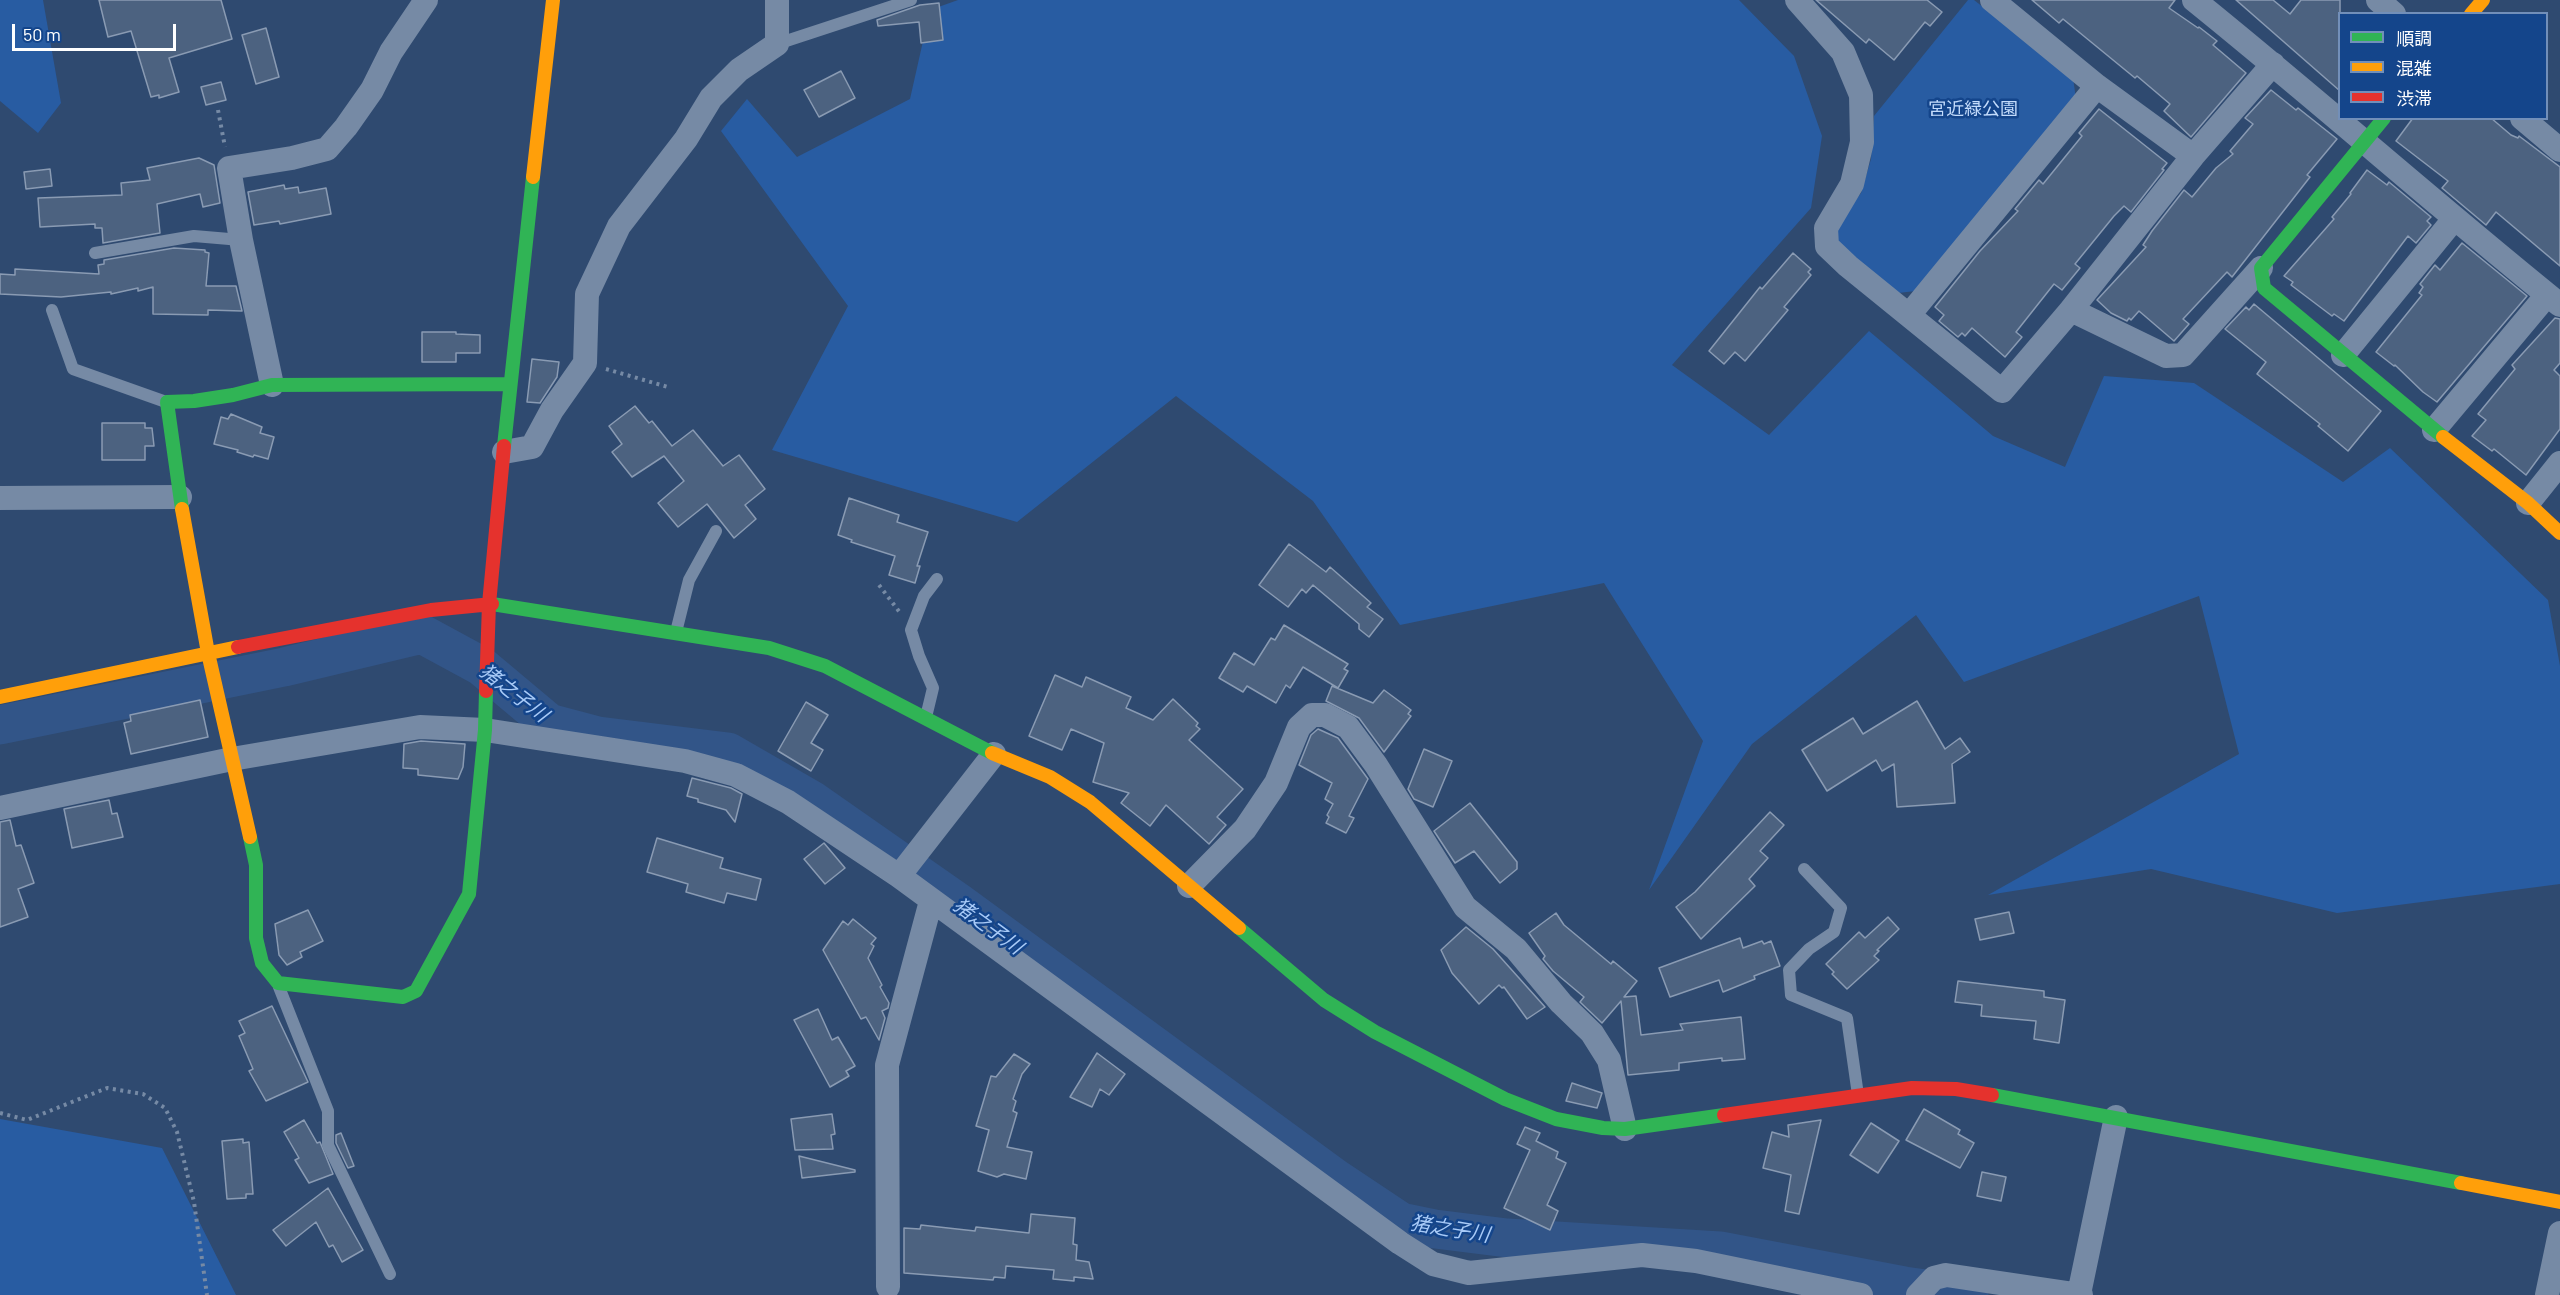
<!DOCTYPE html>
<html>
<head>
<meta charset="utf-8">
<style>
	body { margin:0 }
	#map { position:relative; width:2560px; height:1295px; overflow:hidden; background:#2f4a70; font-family:Barlow,"Noto Sans JP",sans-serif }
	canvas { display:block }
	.legend { position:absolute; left:2338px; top:12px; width:210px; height:108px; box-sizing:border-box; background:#14458b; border:2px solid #728fb9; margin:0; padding:8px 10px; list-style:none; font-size:18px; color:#fff }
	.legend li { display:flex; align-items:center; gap:12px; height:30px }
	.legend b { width:30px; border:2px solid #728fb9 }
	.scale { position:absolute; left:12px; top:24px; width:164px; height:27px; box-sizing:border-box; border:3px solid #fff; border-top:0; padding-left:8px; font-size:18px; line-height:21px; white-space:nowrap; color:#fff; -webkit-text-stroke:4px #14458b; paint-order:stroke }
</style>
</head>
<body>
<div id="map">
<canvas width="2560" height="1295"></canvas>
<ul class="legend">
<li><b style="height:8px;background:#30b455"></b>順調</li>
<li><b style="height:8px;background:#ff9f0a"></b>混雑</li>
<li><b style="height:8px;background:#e5322d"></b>渋滞</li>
</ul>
<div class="scale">50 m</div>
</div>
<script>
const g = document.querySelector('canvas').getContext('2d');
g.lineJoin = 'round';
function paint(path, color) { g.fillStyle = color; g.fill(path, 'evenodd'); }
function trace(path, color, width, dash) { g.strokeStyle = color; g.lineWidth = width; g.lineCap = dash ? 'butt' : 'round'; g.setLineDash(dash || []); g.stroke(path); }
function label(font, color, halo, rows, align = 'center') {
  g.font = font + ' Barlow,"Noto Sans JP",sans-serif'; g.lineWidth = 5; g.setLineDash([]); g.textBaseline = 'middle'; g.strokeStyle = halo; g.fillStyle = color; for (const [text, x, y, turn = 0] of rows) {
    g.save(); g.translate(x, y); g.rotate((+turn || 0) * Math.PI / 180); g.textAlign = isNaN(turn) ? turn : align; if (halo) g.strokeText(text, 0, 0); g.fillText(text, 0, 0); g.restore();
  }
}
paint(new Path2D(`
	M 0,0 L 43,0 L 61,103 L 38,133 L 0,101 Z
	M 958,0 L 1739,0 L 1794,56 L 1822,136 L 1811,208 L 1672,365 L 1769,435 L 1869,331 L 1993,436 L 2065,467 L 2104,376 L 2194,383 L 2343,482 L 2390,448 L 2548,600 L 2560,666 L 2560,884 L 2337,913 L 2151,869 L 1988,895 L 2239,754 L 2199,596 L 1964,682 L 1916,615 L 1752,744 L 1649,890 L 1703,741 L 1604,583 L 1400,625 L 1313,501 L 1176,396 L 1017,522 L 772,450 L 848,306 L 721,131 L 747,99 L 797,157 L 910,99 L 930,10 Z
	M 1968,0 L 1974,0 L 2073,78 L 2076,99 L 1916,291 L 1898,293 L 1838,247 L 1837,225 L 1861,193 L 1871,159 L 1874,116 Z
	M 0,1119 L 162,1148 L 236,1295 L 0,1295 Z`), '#285ca2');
trace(new Path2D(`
	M 0,725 L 284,667 L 422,634 L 481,666 L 549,723 L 598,736 L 728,752 L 813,801 L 959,903 L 1335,1178 L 1401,1222 L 1435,1229 L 1507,1238 L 1720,1251 L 1904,1286 L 1969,1295`), '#325588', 39);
const building = new Path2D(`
	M 99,0 L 221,0 L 232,39 L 169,58 L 179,92 L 159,98 L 159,95 L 151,97 L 131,31 L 108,37 Z
	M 1816,0 L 1927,0 L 1942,12 L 1930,26 L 1925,22 L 1894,60 L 1869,39 L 1866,43 Z
	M 2032,0 L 2175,0 L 2169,8 L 2198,28 L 2199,27 L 2217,41 L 2213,45 L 2246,73 L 2191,137 L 2164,111 L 2170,104 L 2137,76 L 2135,78 L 2063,19 L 2059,23 Z
	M 2236,0 L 2273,0 L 2290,14 L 2301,0 L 2340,0 L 2340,91 Z
	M 939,3 L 943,40 L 921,43 L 919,22 L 878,26 L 877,20 L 920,5 Z
	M 266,28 L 279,77 L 256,84 L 242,35 Z
	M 841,71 L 855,98 L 819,117 L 804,90 Z
	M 221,82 L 226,100 L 206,105 L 201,87 Z
	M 2271,90 L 2296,110 L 2298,108 L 2337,139 L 2307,175 L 2310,177 L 2232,277 L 2227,272 L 2183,319 L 2189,324 L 2174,341 L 2139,311 L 2131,320 L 2129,318 L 2127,321 L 2111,313 L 2097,300 L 2146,247 L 2143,245 L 2152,231 L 2184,190 L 2192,197 L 2216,168 L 2233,154 L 2230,151 L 2253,124 L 2245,118 Z
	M 2099,109 L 2167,163 L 2162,169 L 2164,170 L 2131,212 L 2124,206 L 2114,216 L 2075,264 L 2080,268 L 2062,290 L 2054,284 L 2016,332 L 2022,337 L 2005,357 L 1972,328 L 1965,336 L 1962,333 L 1958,337 L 1939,321 L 1944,315 L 1935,307 L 1980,251 L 2018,211 L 2015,209 L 2039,180 L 2043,184 L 2082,136 L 2079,133 Z
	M 2413,118 L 2491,118 L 2511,135 L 2518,138 L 2519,136 L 2560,167 L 2560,266 L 2496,212 L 2486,225 L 2442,188 L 2448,181 L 2396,141 Z
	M 199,158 L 214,165 L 220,203 L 203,207 L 200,194 L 157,204 L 160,233 L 103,243 L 102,228 L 95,228 L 95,224 L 40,227 L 38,198 L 122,195 L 121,183 L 150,180 L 147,168 Z
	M 50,169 L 52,186 L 26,189 L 24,172 Z
	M 2367,170 L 2387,185 L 2389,182 L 2431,217 L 2427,221 L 2431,225 L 2416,243 L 2408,236 L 2344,321 L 2334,314 L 2332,316 L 2291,285 L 2293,282 L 2284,276 L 2334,219 L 2332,217 L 2351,194 L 2350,193 Z
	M 284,185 L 285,189 L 298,187 L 299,193 L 326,188 L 331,214 L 280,224 L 279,221 L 254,225 L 248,192 Z
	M 2462,243 L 2527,296 L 2437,402 L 2423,392 L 2395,365 L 2394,366 L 2376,352 L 2422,295 L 2419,293 L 2423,287 L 2420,284 L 2435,265 L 2440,270 Z
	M 174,248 L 205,250 L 205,252 L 209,253 L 206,286 L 236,286 L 242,311 L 208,310 L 208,315 L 153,314 L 153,287 L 138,291 L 138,288 L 111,294 L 111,292 L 61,297 L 0,294 L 0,274 L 15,275 L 15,269 L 99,274 L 98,265 L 104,264 L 104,260 Z
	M 1793,253 L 1811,269 L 1808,272 L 1811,275 L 1784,307 L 1788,310 L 1745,361 L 1735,352 L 1724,364 L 1709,351 L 1760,287 L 1762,289 Z
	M 2254,304 L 2381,411 L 2348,451 L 2318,426 L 2320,424 L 2257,374 L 2266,362 L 2225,329 L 2246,307 L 2249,310 Z
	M 2555,318 L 2560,319 L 2560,363 L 2554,370 L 2560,376 L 2560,429 L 2526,475 L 2494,449 L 2492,451 L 2472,436 L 2486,420 L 2478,414 L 2515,369 L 2512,365 Z
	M 422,332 L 456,332 L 456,334 L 480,335 L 480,353 L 456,353 L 456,362 L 422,362 Z
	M 532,359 L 559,362 L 557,377 L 540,403 L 527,402 Z
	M 635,406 L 649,423 L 652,421 L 672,446 L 693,430 L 723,466 L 739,455 L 765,489 L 745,505 L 756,519 L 734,538 L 707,504 L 678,527 L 658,503 L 684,481 L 664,456 L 632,477 L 612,452 L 622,444 L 609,426 Z
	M 231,414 L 262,427 L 260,433 L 274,437 L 268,459 L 254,455 L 253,457 L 237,452 L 238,450 L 214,444 L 221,417 L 228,419 Z
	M 102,423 L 145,423 L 145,428 L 152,428 L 154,446 L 145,446 L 145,460 L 102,460 Z
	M 849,498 L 899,515 L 897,522 L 928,532 L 917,566 L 920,566 L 915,583 L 889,575 L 895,556 L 851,542 L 852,540 L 838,535 Z
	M 1289,544 L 1326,572 L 1330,567 L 1371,603 L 1367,607 L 1383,619 L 1369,637 L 1359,629 L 1359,624 L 1313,585 L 1306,593 L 1302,589 L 1288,607 L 1259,585 Z
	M 1284,625 L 1348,664 L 1344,669 L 1348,671 L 1338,688 L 1303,667 L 1290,688 L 1286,685 L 1276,703 L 1247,686 L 1243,692 L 1219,678 L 1234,653 L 1254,665 L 1271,638 L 1275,640 Z
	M 1055,675 L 1082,687 L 1086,677 L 1131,697 L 1126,708 L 1153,720 L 1173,699 L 1198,723 L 1196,726 L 1200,729 L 1189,740 L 1243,789 L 1217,817 L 1226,825 L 1209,844 L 1166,805 L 1150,826 L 1121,803 L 1129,793 L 1093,782 L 1104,743 L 1071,729 L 1062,750 L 1029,736 Z
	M 1332,686 L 1373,703 L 1384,690 L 1411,710 L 1408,714 L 1411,716 L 1384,752 L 1359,718 L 1326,701 Z
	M 200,700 L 208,737 L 131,754 L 124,723 L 131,721 L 130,715 Z
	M 1917,701 L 1945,749 L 1960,738 L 1970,752 L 1952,764 L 1955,803 L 1897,807 L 1894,764 L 1882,771 L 1876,760 L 1827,791 L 1802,750 L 1853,718 L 1863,734 Z
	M 806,702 L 828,715 L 811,743 L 823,750 L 811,771 L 778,751 Z
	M 1318,729 L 1338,738 L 1368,779 L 1349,816 L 1354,818 L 1346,833 L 1326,823 L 1329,817 L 1327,815 L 1333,804 L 1325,799 L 1332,783 L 1299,765 L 1311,735 Z
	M 421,741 L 465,744 L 463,767 L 458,779 L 418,775 L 418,769 L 403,768 L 404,744 Z
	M 1424,749 L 1452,761 L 1433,807 L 1414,799 L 1408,789 Z
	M 692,778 L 731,788 L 742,794 L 735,822 L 726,810 L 698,802 L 698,799 L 687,796 Z
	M 109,800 L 112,814 L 117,813 L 123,837 L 72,848 L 64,809 Z
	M 1470,803 L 1517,862 L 1517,869 L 1500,883 L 1474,851 L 1455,863 L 1434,831 Z
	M 1770,812 L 1784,825 L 1760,851 L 1768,858 L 1749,879 L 1755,886 L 1701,939 L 1676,907 L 1695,892 Z
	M 10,820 L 16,846 L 21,845 L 34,883 L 18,889 L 28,917 L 0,927 L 0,822 Z
	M 657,838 L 723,858 L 720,868 L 761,879 L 756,900 L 727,893 L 724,903 L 686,892 L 688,884 L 647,872 Z
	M 824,843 L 845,868 L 825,884 L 804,859 Z
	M 308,910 L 323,941 L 300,952 L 302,957 L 287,965 L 279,955 L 275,924 Z
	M 2009,912 L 2014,933 L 1980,940 L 1975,919 Z
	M 1556,913 L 1564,925 L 1611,964 L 1613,961 L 1637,981 L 1624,997 L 1636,996 L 1641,1035 L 1683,1030 L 1680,1024 L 1741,1017 L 1745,1059 L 1722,1061 L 1722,1058 L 1679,1063 L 1679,1070 L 1628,1075 L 1621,1001 L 1602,1023 L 1580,1002 L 1584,997 L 1553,971 L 1543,959 L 1545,956 L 1529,933 Z
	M 1888,917 L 1899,929 L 1877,950 L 1879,951 L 1874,956 L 1879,960 L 1847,989 L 1832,974 L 1834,972 L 1826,964 L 1859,932 L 1865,938 Z
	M 853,919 L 876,938 L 871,944 L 874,946 L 868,958 L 882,985 L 880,987 L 889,1003 L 888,1008 L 882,1011 L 885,1018 L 879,1040 L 866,1017 L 861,1019 L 823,950 L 843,921 L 848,925 Z
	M 1466,927 L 1493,949 L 1545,1007 L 1527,1019 L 1504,987 L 1502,988 L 1499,985 L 1479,1004 L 1452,973 L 1441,950 Z
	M 1740,938 L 1743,948 L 1762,941 L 1764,944 L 1771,941 L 1780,966 L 1754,976 L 1755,979 L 1723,992 L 1719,980 L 1670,997 L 1659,968 Z
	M 1958,981 L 2044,991 L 2044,997 L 2065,1000 L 2059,1043 L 2034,1039 L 2036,1021 L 1981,1016 L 1982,1005 L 1955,1002 Z
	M 272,1006 L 308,1082 L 266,1101 L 249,1071 L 253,1069 L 239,1036 L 245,1033 L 239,1021 Z
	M 818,1009 L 832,1040 L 838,1037 L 855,1066 L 846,1071 L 849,1076 L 830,1087 L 794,1020 Z
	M 1097,1053 L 1125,1074 L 1109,1095 L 1100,1089 L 1092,1107 L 1070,1097 Z
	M 1014,1054 L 1030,1064 L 1022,1074 L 1013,1099 L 1016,1101 L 1013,1111 L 1017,1113 L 1007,1147 L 1032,1152 L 1026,1179 L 1004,1174 L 997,1177 L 978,1171 L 989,1130 L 976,1126 L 991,1076 L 996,1077 Z
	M 1572,1083 L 1602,1093 L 1597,1108 L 1566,1101 Z
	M 1924,1109 L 1960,1130 L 1958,1134 L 1974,1143 L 1960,1168 L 1906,1140 Z
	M 832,1114 L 835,1134 L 831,1135 L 833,1149 L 795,1150 L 791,1119 Z
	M 304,1120 L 317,1143 L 320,1142 L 333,1174 L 309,1183 L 295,1160 L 299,1158 L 284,1132 Z
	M 1821,1120 L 1799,1214 L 1785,1211 L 1791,1175 L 1763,1168 L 1772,1132 L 1789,1137 L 1788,1125 Z
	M 1871,1123 L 1899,1141 L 1878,1173 L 1850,1155 Z
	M 1525,1127 L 1540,1133 L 1536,1141 L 1558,1152 L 1556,1158 L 1566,1163 L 1547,1205 L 1558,1211 L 1550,1230 L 1504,1208 L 1530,1150 L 1517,1144 Z
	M 341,1133 L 354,1166 L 348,1168 L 336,1143 L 336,1135 Z
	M 243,1139 L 243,1143 L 249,1142 L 253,1194 L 246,1194 L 246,1198 L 227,1199 L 222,1141 Z
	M 799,1156 L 855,1170 L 855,1172 L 802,1178 Z
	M 1982,1172 L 2006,1177 L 2001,1201 L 1977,1196 Z
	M 328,1188 L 363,1250 L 342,1262 L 333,1245 L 329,1247 L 316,1222 L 286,1246 L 273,1230 Z
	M 1031,1214 L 1075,1218 L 1073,1244 L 1077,1245 L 1076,1260 L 1089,1262 L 1093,1279 L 1074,1277 L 1074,1281 L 1053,1279 L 1054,1270 L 1006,1266 L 1005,1278 L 994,1277 L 993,1280 L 904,1273 L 904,1228 L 920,1229 L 921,1225 L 975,1231 L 976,1227 L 1029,1233 Z`);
paint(building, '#4c6280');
trace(building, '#8a9bb3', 1.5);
trace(new Path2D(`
	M 218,110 L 225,147
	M 606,369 L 668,387
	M 879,585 L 901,614
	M 0,1113 L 27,1120 L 107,1088 L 143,1094 L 165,1108 L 177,1132 L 194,1202 L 207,1295`), '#768aa5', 4, [3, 4.5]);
trace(new Path2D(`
	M 777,44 L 911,0
	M 95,253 L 194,236 L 241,240
	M 52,310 L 73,369 L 166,402
	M 676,632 L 689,580 L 716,531
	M 926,717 L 933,688 L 919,656 L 911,630 L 924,596 L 937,579
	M 1804,869 L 1841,908 L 1834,932 L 1809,949 L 1789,970 L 1791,995 L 1847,1018 L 1858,1095
	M 279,987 L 328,1111 L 328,1145 L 390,1274`), '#768aa5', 12);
trace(new Path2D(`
	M 1797,0 L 1843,52 L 1861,95 L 1862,142 L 1852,184 L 1826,228 L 1827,246 L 1848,266 L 2002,391 L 2071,310 L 2166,356 L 2183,355 L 2261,268
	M 1992,0 L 2097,86 L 2193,156
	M 2194,0 C 2318,100 2436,205 2560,305
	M 2378,0 L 2394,14
	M 2522,118 L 2560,150
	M 2071,310 L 2193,156 L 2273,64
	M 1909,315 L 2097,86
	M 2343,355 L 2454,219
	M 272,385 L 241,240 L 229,168 L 292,158 L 327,149 L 346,127 L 372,90 L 391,52 L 426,0
	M 2434,430 L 2547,295
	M 504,452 L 532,447 L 552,410 L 585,363 L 587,294 L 619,226 L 686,139 L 711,98 L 739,70 L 777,44 L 777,0
	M 0,498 L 180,497
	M 2528,503 L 2560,463
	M 0,808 L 232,759 L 420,727 L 485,730 L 685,761 L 736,775 L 788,802 L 899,876 L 1400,1243 L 1433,1264 L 1469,1273 L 1642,1255 L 1696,1261 L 1861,1295
	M 899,876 L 994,754
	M 1189,886 L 1245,829 L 1276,783 L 1299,727 L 1312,715 L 1325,715 L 1348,727 L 1376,765 L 1465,907 L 1516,949 L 1561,1003 L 1592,1033 L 1609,1060 L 1625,1129
	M 888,1287 L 887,1065 L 931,901
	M 2079,1294 L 2116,1117
	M 1918,1295 L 1934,1278 L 1946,1275 L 2081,1295
	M 2547,1295 L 2560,1233`), '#768aa5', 24);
trace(new Path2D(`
	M 2384,118 L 2261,268 L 2264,288 L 2443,437
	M 504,446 L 533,177
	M 182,509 L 167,402 L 194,401 L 233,395 L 272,385 L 510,384
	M 492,604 L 769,648 L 825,666 L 992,753
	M 250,837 L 256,865 L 256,938 L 262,963 L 278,983 L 403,997 L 416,991 L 469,894 L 485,730 L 486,691
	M 1239,928 L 1324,1000 L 1375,1032 L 1505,1099 L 1556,1119 L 1603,1128 L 1625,1129 L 1724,1115
	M 1992,1095 L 2461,1183`), '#30b455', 14);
trace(new Path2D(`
	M 2471,14 L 2483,0
	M 533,177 L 553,0
	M 2443,437 L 2528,503 L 2560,533
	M 182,509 L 208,653 L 250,837
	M 0,697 L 238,647
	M 992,753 L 1050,777 L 1090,802 L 1239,928
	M 2461,1183 L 2560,1202`), '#ff9f0a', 14);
trace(new Path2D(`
	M 238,647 L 431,610 L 492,604
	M 486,691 L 489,604 L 504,446
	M 1724,1115 L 1912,1088 L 1956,1089 L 1992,1095`), '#e5322d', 14);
label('18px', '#c3dbfb', '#14458b', [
	["宮近緑公園",1973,109]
]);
label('italic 20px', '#a8caf7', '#14458b', [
	["猪之子川",514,693,38],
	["猪之子川",988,926,36],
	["猪之子川",1450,1229,9]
]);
</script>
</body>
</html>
